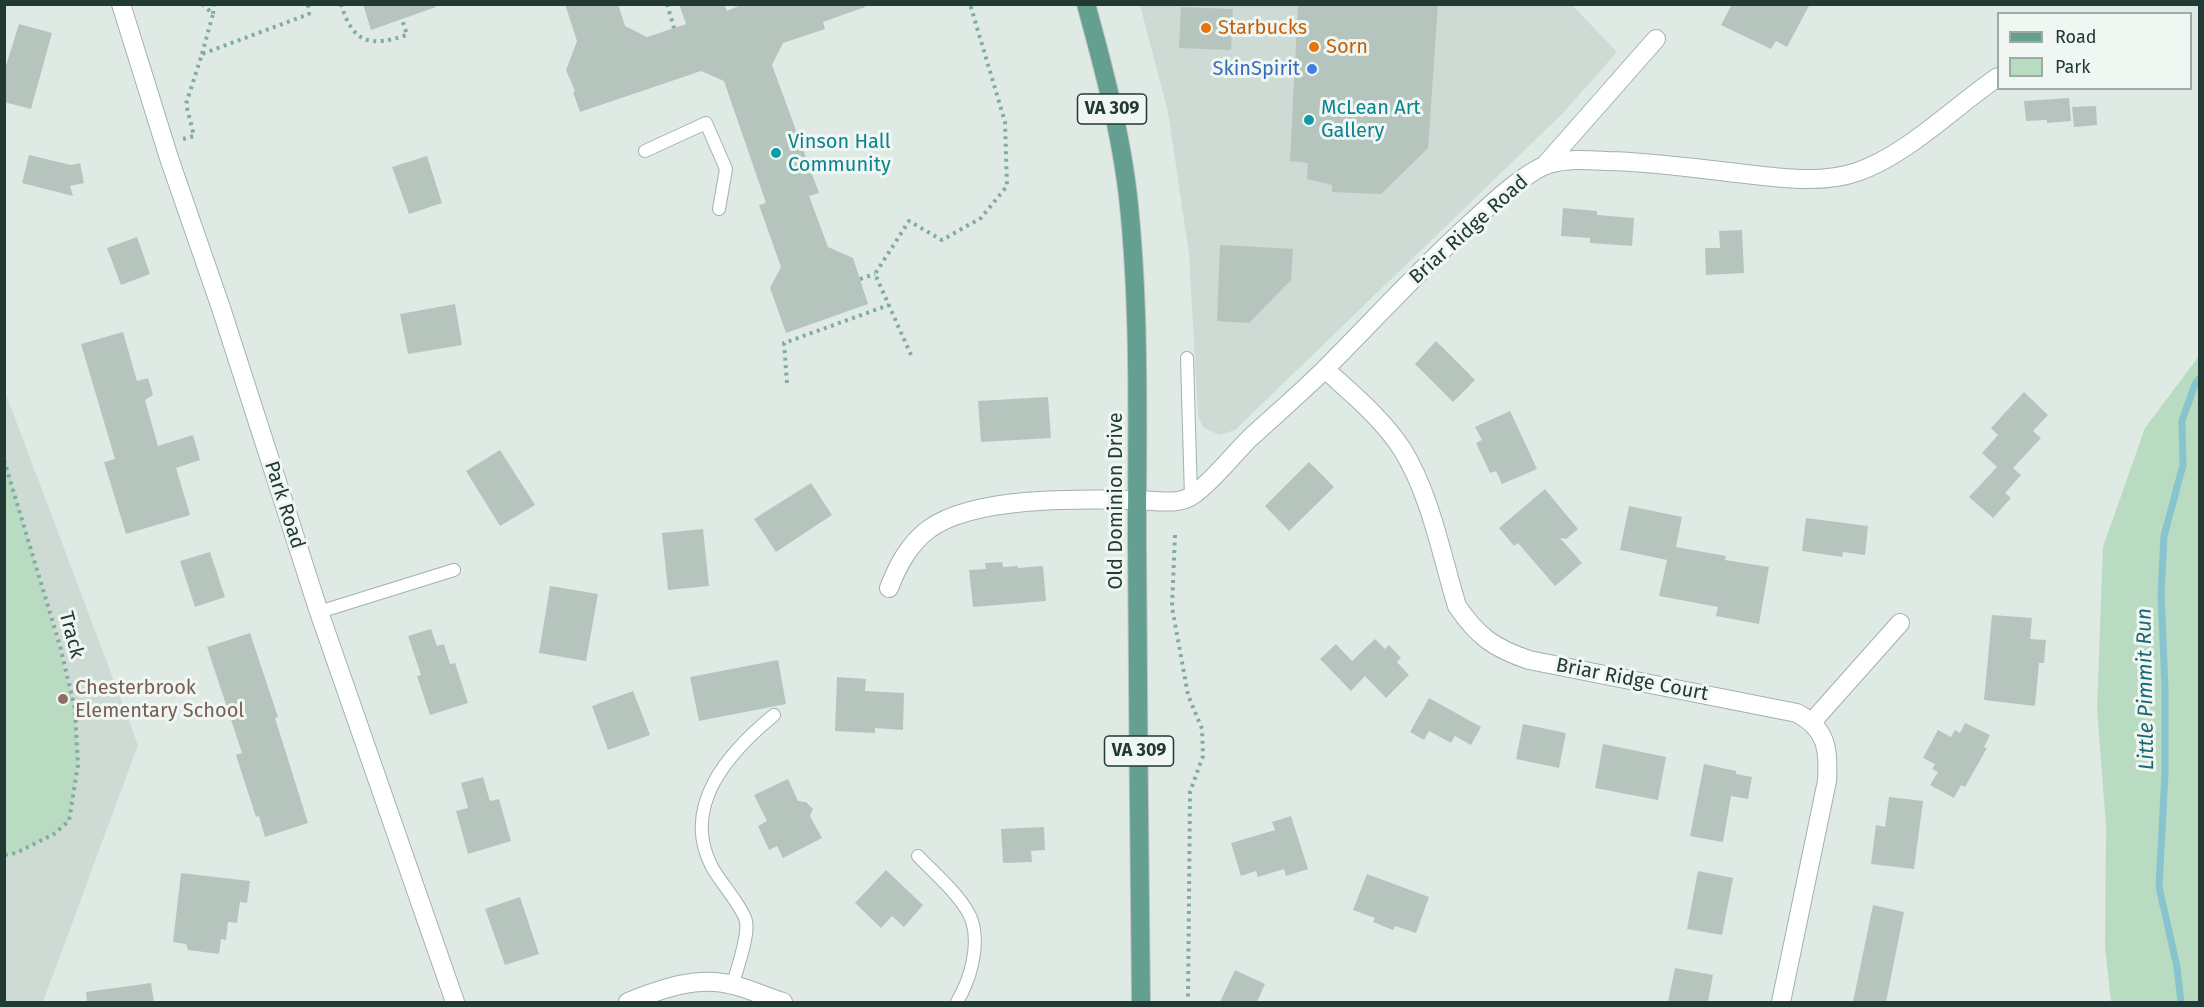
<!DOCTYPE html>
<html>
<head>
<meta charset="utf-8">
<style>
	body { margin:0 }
	#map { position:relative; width:2204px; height:1007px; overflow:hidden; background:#dfeae5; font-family:"Fira Sans",sans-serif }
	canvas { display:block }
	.frame { position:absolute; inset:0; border:6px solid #213a33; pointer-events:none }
	.legend { position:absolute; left:1997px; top:12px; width:195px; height:78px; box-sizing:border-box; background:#f0f7f3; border:2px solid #9daba6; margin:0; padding:8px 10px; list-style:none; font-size:18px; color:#213a33 }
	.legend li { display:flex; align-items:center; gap:12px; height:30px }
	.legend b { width:30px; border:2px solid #9daba6 }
</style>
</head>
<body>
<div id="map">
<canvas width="2204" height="1007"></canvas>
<div class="frame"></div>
<ul class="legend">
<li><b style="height:8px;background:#659f8f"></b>Road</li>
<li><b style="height:16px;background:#b8dbc2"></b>Park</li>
</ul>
</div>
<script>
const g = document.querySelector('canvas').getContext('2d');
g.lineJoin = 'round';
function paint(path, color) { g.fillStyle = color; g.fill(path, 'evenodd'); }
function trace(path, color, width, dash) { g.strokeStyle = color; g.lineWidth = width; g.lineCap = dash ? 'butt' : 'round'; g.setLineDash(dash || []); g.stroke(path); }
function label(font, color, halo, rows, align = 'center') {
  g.font = font + ' "Fira Sans",sans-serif'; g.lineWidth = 6; g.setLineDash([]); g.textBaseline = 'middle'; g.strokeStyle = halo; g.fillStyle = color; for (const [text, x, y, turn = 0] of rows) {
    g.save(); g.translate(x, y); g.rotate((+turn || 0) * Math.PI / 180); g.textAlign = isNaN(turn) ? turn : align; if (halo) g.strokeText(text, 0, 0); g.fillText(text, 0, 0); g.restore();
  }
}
paint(new Path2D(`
	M 1140,5 L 1572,5 L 1617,52 L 1562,114 L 1235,430 L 1219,435 L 1203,427 L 1198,415 L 1189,254 L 1168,112 Z
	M 4,389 L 138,745 L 43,1002 L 5,1002 Z`), '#cedad4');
paint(new Path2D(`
	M 2199,356 L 2199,1002 L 2111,1002 L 2105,947 L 2106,826 L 2097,708 L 2103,547 L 2145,428 Z
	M 5,459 L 38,574 L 74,706 L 78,762 L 69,821 L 54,834 L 16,853 L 5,855 Z`), '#b8dbc2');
trace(new Path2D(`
	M 2181,1002 L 2177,967 L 2159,887 L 2165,773 L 2165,688 L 2161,593 L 2164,536 L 2183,465 L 2182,421 L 2195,384 L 2200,378`), '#88c4ce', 7);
paint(new Path2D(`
	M 363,4 L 436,4 L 436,7 L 371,30 Z
	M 565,4 L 618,4 L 625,26 L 647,37 L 686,24 L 679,4 L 724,4 L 727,11 L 743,4 L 864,4 L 865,7 L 823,22 L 825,29 L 783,43 L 772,65 L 819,193 L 809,196 L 828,247 L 853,258 L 868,304 L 786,333 L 770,288 L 781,267 L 759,205 L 766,203 L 724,81 L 701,71 L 580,112 L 573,92 L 575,91 L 566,70 L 577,41 Z
	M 1298,4 L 1438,4 L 1428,148 L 1381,194 L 1332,192 L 1332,185 L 1307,179 L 1308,163 L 1290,161 Z
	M 1732,4 L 1810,4 L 1787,47 L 1776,41 L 1771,49 L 1721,25 Z
	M 1181,7 L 1233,9 L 1231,50 L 1179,48 Z
	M 19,24 L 52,33 L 31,109 L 4,102 L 4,72 Z
	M 2069,98 L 2071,121 L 2047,123 L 2047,120 L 2026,121 L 2024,101 Z
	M 2096,106 L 2097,125 L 2074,127 L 2072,107 Z
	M 29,155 L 71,165 L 80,163 L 84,183 L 70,186 L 73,196 L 22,183 Z
	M 427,156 L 442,203 L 409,214 L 392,167 Z
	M 1563,208 L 1597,211 L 1597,215 L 1634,218 L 1632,246 L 1590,243 L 1590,238 L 1561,236 Z
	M 1742,230 L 1744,273 L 1706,275 L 1705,248 L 1720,248 L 1719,231 Z
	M 137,237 L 150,274 L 121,285 L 107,248 Z
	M 1220,245 L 1293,249 L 1291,280 L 1249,323 L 1217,321 Z
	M 455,304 L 462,345 L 408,354 L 400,314 Z
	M 123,332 L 137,381 L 148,378 L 153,395 L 145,400 L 158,446 L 193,435 L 200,460 L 176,468 L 190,515 L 126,534 L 104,462 L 115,459 L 81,344 Z
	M 1436,341 L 1475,380 L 1453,402 L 1415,364 Z
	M 2024,392 L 2048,415 L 2033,431 L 2041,438 L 2013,468 L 2021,475 L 2005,493 L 2011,498 L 1993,518 L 1969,497 L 1997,467 L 1982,453 L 1998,435 L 1991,428 Z
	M 1048,397 L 1051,438 L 981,442 L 978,401 Z
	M 1510,411 L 1537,469 L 1502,484 L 1496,471 L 1490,473 L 1476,443 L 1482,440 L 1475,427 Z
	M 500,450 L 535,505 L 500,526 L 466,471 Z
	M 1309,462 L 1334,487 L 1289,531 L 1265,506 Z
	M 811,483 L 832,515 L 776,552 L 754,519 Z
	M 1545,489 L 1578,529 L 1566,539 L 1560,538 L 1582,563 L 1555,586 L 1518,543 L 1514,546 L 1499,528 Z
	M 1629,506 L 1682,517 L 1676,547 L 1726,556 L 1725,560 L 1769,567 L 1759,624 L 1716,616 L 1718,607 L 1659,596 L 1667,560 L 1620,550 Z
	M 1806,518 L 1868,526 L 1865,555 L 1843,552 L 1842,557 L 1802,551 Z
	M 703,529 L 709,586 L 668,590 L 662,533 Z
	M 210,552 L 225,597 L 195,607 L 180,561 Z
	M 1002,562 L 1003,567 L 1018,566 L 1018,568 L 1043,566 L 1046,601 L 973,607 L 969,570 L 986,569 L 985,563 Z
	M 550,586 L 598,594 L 586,661 L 539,653 Z
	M 1992,615 L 2032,618 L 2030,639 L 2046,640 L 2044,663 L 2039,663 L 2035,706 L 1984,700 Z
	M 431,629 L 437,646 L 444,644 L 450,664 L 455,663 L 468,703 L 430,715 L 417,676 L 421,675 L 408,636 Z
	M 250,633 L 278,717 L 275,718 L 308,823 L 265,837 L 259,816 L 256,817 L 236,755 L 242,753 L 207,647 Z
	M 1375,639 L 1385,649 L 1389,645 L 1401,658 L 1397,662 L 1409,675 L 1386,698 L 1365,676 L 1351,691 L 1320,659 L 1336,644 L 1352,661 Z
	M 778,660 L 786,704 L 699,721 L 690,677 Z
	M 837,677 L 866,679 L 865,691 L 904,693 L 903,730 L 875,728 L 875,733 L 835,731 Z
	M 633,691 L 650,735 L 608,750 L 592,706 Z
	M 1429,698 L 1481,727 L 1471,745 L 1455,736 L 1451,743 L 1429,731 L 1424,740 L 1410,732 Z
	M 1965,723 L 1990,735 L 1984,747 L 1987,748 L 1965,787 L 1961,785 L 1954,798 L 1930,785 L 1938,772 L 1932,769 L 1935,764 L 1923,758 L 1938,730 L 1951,737 L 1955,730 L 1960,733 Z
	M 1523,724 L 1566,733 L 1559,768 L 1516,759 Z
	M 1603,744 L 1666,757 L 1658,800 L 1595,788 Z
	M 1704,764 L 1736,771 L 1736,774 L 1752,777 L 1748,799 L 1731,796 L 1723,842 L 1690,836 Z
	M 483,777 L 490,801 L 499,799 L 511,841 L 468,854 L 456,811 L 468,808 L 461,783 Z
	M 788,779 L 798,801 L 806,802 L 813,809 L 810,816 L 822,838 L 783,858 L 777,846 L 769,850 L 758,826 L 767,821 L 754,795 Z
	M 1889,797 L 1923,801 L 1914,869 L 1871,864 L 1876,825 L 1885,827 Z
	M 1291,816 L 1308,869 L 1286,876 L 1284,869 L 1258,877 L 1256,871 L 1241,876 L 1231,843 L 1275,830 L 1272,822 Z
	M 1044,827 L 1045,850 L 1031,851 L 1032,862 L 1003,863 L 1001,829 Z
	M 886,870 L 923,905 L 904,927 L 892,916 L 881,928 L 855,903 Z
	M 1698,871 L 1733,878 L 1722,935 L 1687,929 Z
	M 181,873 L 250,881 L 247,903 L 240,902 L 237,923 L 228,922 L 226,940 L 221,939 L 219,954 L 188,950 L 186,944 L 173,942 Z
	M 1367,874 L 1429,897 L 1416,933 L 1395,926 L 1393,930 L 1373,922 L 1375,918 L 1353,910 Z
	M 520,897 L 539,954 L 505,965 L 485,909 Z
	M 1873,905 L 1904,912 L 1886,1002 L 1853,1002 Z
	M 1675,968 L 1713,975 L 1708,1002 L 1668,1002 Z
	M 1235,970 L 1265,984 L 1257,1002 L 1220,1002 Z
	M 151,983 L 154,1002 L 87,1002 L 86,992 Z`), '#b5c5be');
const service = new Path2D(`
	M 645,151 L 706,123 L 726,169 L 719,209
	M 1187,358 L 1191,497
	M 319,612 L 454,570
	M 918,856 C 933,872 965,899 972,921 C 980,947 970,980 957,1002
	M 733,984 C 737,968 749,937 746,921 C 742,906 720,882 712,867 C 680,806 729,752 774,715`);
const minor = new Path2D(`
	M 121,4 L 169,158 L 221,308 L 319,612 L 455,1002
	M 1546,164 L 1656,39
	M 1325,369 C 1352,394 1382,418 1402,449 C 1431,496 1441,554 1457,606 C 1478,637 1494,648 1529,660 L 1797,713 C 1827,729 1829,750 1827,781 L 1781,1002
	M 889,588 C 898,565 909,544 929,529 C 975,496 1080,499 1136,500 C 1153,500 1179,506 1193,495 C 1212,482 1232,456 1249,439 C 1275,415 1302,392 1327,367 C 1375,319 1420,269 1471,223 C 1489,206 1526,171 1549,164 C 1568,158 1589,160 1608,161 C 1654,162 1700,169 1746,174 C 1782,178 1822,184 1857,172 C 1907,155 1955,106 1998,77
	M 1812,722 L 1900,623
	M 628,1002 C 661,989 698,975 733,985 C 750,989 766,997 783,1002`);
const primary = new Path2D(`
	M 1086,4 C 1105,73 1124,145 1130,216 C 1140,324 1137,431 1137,539 C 1138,693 1139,848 1141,1002`);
trace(service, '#a2b2ac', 14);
trace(minor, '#a2b2ac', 20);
trace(primary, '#bcc4c2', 20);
trace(new Path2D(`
	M 202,4 L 213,14 L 214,4
	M 341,4 C 353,44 370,47 407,35 L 402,19
	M 667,4 L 674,28
	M 202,54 L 213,14
	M 183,139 L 194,136 L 186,104 L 202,54 L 309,14 L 308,4
	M 860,279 L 875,274
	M 911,355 L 875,274 L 909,221 L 942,240 L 981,218 L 1007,186 L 1005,122 L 970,4
	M 787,383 L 784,343 L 889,305
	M 4,460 L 60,646 L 75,709 L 78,765 L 69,821 L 54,834 L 16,853 L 4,855
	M 1175,535 L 1172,607 L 1188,695 L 1202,729 L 1203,756 L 1190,792 L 1188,1002`), '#81ad9f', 4, [3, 4.5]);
trace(service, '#fff', 12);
trace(minor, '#fff', 18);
trace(primary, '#659f8f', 18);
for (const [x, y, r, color] of [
	[1206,28,6,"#e8710a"],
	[1314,47,6,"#e8710a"],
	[1312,69,6,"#3f7fe0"],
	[1309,120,6,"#0f9aa8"],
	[776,153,6,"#0f9aa8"],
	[63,699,6,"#8d6e63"]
]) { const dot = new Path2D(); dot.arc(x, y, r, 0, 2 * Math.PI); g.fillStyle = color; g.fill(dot); trace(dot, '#f0f7f3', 2); }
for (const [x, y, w] of [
	[1112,109,69],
	[1139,751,69]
]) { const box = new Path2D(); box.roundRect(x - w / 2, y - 15, w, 30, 4.5); g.fillStyle = '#f0f7f3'; g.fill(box); trace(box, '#213a33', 1.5); }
label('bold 18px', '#213a33', null, [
	["VA 309",1112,109],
	["VA 309",1139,751]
]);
label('20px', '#c56008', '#f0f7f3', [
	["Starbucks",1218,28],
	["Sorn",1326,47]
], 'left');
label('20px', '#366cbe', '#f0f7f3', [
	["SkinSpirit",1300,69]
], 'right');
label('20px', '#0d838f', '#f0f7f3', [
	["McLean Art",1321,108],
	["Gallery",1321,131],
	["Vinson Hall",788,142],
	["Community",788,165]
], 'left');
label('20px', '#213a33', '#f0f7f3', [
	["Briar Ridge Road",1469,230,-42],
	["Old Dominion Drive",1116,501,-90],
	["Park Road",284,505,72],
	["Track",71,635,75],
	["Briar Ridge Court",1632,680,11]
]);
label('20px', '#785e54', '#f0f7f3', [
	["Chesterbrook",75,688],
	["Elementary School",75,711]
], 'left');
label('italic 21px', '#1d6674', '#f0f7f3', [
	["Little Pimmit Run",2146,689,-91]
]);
</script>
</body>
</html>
